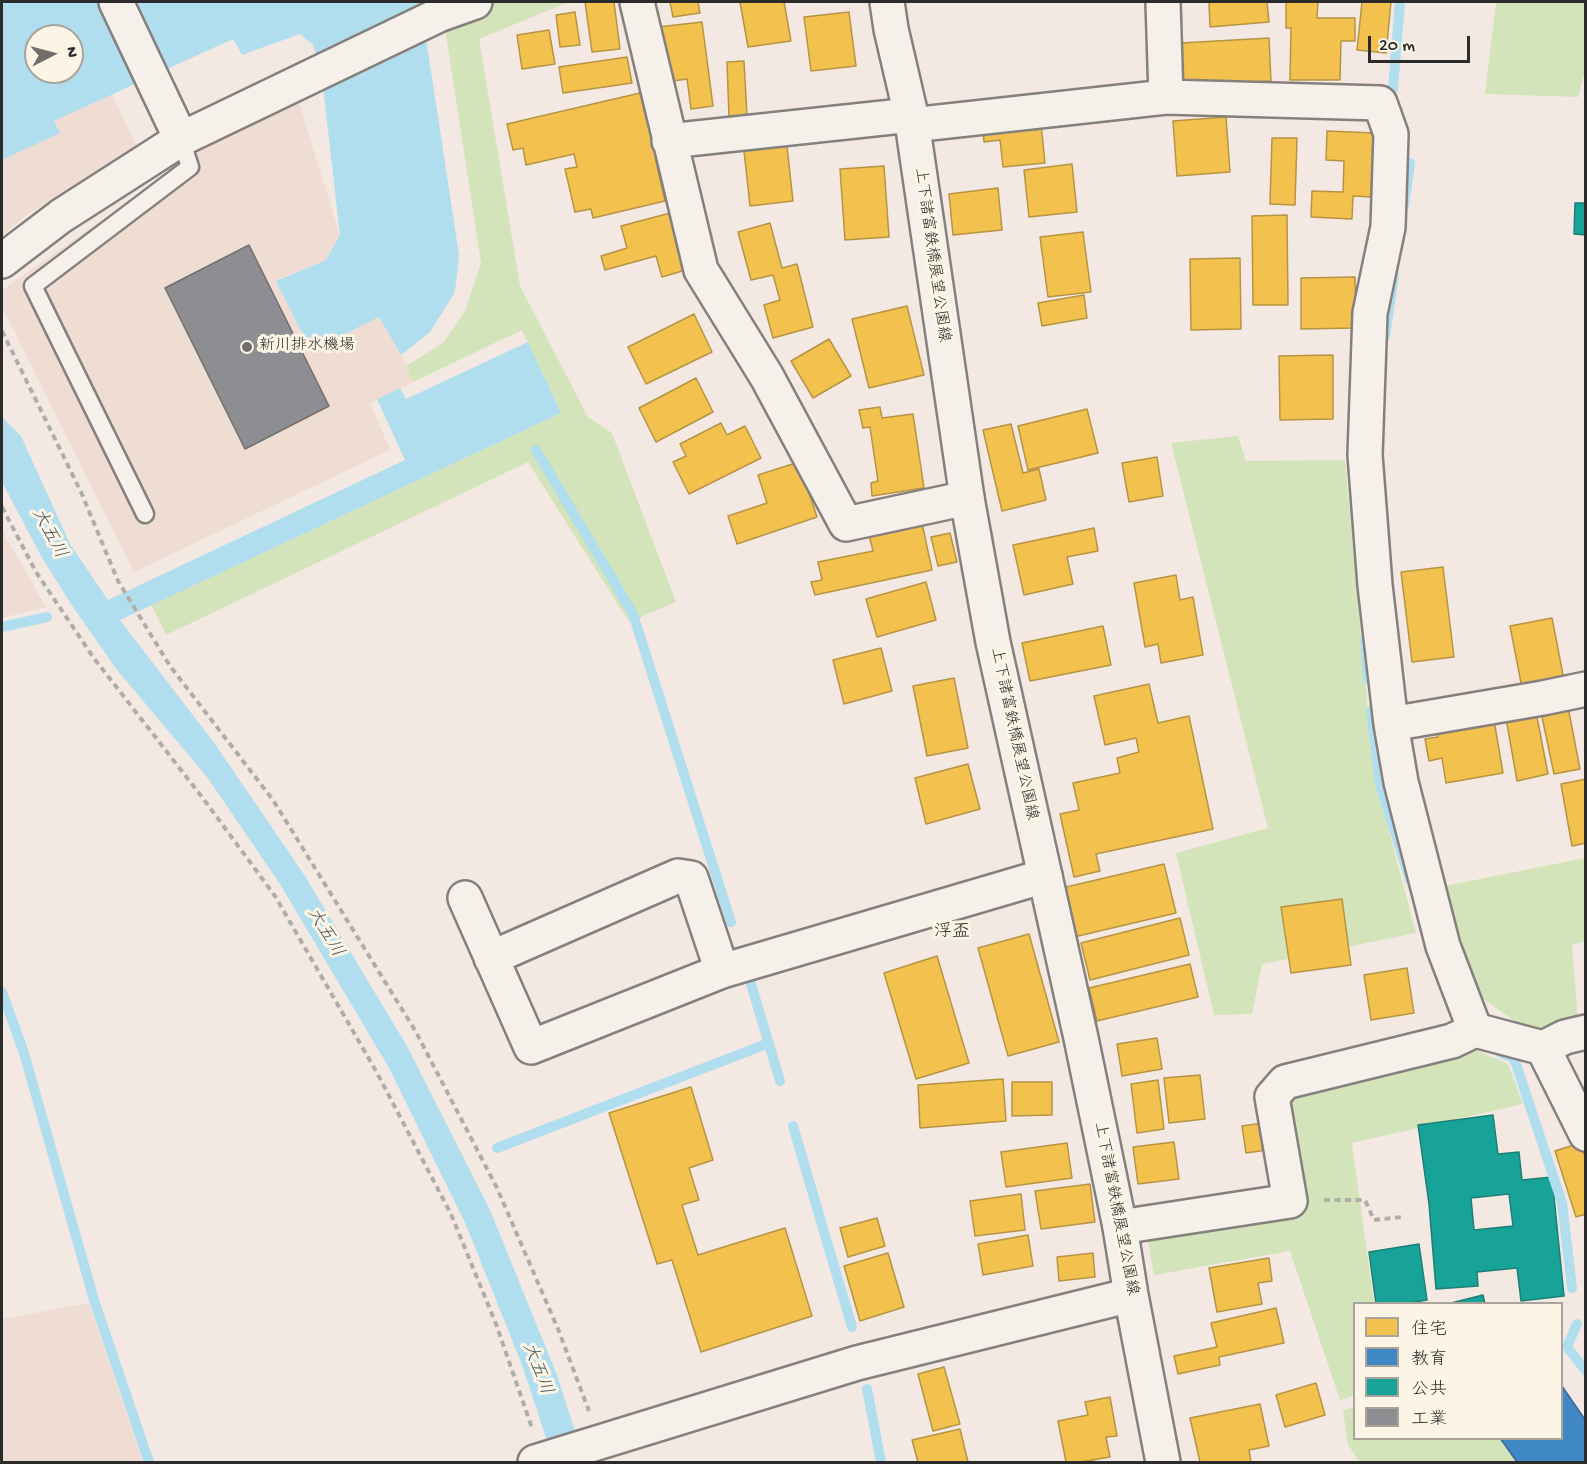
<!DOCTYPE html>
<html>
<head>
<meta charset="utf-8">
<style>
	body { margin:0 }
	#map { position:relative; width:1587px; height:1464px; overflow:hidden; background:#f4e9e2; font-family:"Gochi Hand","Klee One",sans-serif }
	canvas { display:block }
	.frame { position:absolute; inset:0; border:3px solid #2b2b2b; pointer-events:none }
	.legend { position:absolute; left:1353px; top:1302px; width:210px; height:138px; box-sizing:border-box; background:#fcf5e5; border:2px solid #a8a49b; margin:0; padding:8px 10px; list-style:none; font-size:18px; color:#2b2b2b }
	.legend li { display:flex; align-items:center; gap:12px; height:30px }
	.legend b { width:30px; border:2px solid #a8a49b }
	.north { position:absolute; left:24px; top:24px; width:60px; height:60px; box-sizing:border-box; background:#fcf5e5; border:2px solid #a8a49b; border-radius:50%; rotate:84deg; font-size:16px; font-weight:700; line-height:24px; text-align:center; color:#2b2b2b }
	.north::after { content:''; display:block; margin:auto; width:21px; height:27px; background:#716e6b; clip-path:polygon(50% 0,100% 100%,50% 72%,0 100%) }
	.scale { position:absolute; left:1368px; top:36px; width:102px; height:27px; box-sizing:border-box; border:3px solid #2b2b2b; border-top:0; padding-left:8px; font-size:18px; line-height:21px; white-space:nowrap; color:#2b2b2b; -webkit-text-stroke:4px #fcf5e5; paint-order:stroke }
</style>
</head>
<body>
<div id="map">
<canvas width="1587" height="1464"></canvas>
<div class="frame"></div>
<ul class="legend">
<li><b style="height:16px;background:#f2c14e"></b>住宅</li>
<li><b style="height:16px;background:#3f88c5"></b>教育</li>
<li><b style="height:16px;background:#17a398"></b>公共</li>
<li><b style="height:16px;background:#8d8d92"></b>工業</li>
</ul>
<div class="north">N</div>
<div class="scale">20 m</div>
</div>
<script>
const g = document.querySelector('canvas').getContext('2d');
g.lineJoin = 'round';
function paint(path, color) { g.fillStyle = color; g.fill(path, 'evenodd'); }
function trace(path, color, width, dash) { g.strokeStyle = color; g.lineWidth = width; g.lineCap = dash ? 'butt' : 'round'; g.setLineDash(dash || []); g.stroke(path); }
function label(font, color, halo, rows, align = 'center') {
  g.font = font + ' "Gochi Hand","Klee One",sans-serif'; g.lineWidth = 6; g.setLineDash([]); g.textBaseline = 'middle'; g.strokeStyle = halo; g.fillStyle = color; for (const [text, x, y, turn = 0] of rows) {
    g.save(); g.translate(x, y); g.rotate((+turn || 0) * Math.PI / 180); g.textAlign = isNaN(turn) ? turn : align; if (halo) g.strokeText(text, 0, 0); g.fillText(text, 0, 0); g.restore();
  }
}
paint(new Path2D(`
	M 2,2 L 70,2 L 137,148 L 25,216 L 2,236 ZM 36,36 L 72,36 L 72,72 L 36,72 Z
	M 299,103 L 340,235 L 327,260 L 276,280 L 311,351 L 379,317 L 401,355 L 413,382 L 370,403 L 390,450 L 134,572 L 2,306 L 2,290 L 214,141 Z
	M 2,530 L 46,607 L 2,618 Z
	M 89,1303 L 143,1462 L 2,1462 L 2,1319 Z`), '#efdcd3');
paint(new Path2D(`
	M 441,2 L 569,2 L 479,39 L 520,286 L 588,417 L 612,433 L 676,602 L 629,622 L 528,462 L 166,635 L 151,605 L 561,413 L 522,330 L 413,382 L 406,366 L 443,343 L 465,311 L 481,263 Z
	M 1496,2 L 1585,2 L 1585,71 L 1578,97 L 1485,94 Z
	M 1238,436 L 1246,461 L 1345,460 L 1374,775 L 1416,933 L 1262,964 L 1252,1014 L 1214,1015 L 1176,853 L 1268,828 L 1171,443 Z
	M 1585,858 L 1585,941 L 1572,945 L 1578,1020 L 1527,1030 L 1478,995 L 1445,886 Z
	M 1474,1049 L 1508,1064 L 1523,1104 L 1352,1143 L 1374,1303 L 1354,1304 L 1354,1396 L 1340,1400 L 1290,1251 L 1154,1275 L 1147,1235 L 1304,1208 L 1283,1095 Z
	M 1354,1407 L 1354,1438 L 1501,1439 L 1516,1462 L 1360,1462 L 1348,1445 L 1343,1410 Z`), '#d3e3ba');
paint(new Path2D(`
	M 2,2 L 54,2 L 56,4 L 61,2 L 420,2 L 421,7 L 317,58 L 313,45 L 300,34 L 242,55 L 233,39 L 54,121 L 60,133 L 2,160 ZM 36,36 L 72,36 L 72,72 L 36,72 Z
	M 426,38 L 459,255 L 455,292 L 430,332 L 401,355 L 379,317 L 311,351 L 276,281 L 326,260 L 340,235 L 323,87 Z
	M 528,342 L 561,413 L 120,620 L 215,744 L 305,876 L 407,1046 L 490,1210 L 557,1375 L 585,1462 L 554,1462 L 522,1365 L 466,1225 L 389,1068 L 280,884 L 207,777 L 117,670 L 71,604 L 41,556 L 2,482 L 2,417 L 21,436 L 70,544 L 108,600 L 405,460 L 377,399 L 400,388 L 406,399 Z`), '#b1deef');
const homes = new Path2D(`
	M 585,2 L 614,2 L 620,49 L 592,52 Z
	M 670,2 L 698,2 L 700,13 L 673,17 Z
	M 740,2 L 784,2 L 791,41 L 748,47 Z
	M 1209,2 L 1267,2 L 1269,22 L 1210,27 Z
	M 1286,2 L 1318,2 L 1317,18 L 1355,18 L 1355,41 L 1341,41 L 1340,80 L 1290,80 L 1291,28 L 1286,28 Z
	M 1362,2 L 1391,2 L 1386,53 L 1357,50 Z
	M 575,12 L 580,45 L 560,47 L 556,15 Z
	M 849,12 L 856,66 L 811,71 L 804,17 Z
	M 702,22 L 713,106 L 691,109 L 687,79 L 665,82 L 658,27 Z
	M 549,30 L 555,64 L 522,69 L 517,35 Z
	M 1269,38 L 1271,81 L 1183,85 L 1181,43 Z
	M 627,57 L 632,83 L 563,93 L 559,67 Z
	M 744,61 L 747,116 L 729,117 L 727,62 Z
	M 640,93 L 647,121 L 653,120 L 661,159 L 656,161 L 665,201 L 593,218 L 591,209 L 575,212 L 565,169 L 577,167 L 574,154 L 526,165 L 523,148 L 513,150 L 507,124 Z
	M 1226,117 L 1230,172 L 1177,176 L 1173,121 Z
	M 1041,124 L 1045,163 L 1003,167 L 1000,140 L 984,142 L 983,130 Z
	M 1327,131 L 1375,133 L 1372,197 L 1353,196 L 1352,219 L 1311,217 L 1312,191 L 1343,192 L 1344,161 L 1326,160 Z
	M 1272,138 L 1297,138 L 1295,205 L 1270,204 Z
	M 787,146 L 793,201 L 750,206 L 744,151 Z
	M 1072,164 L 1077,212 L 1029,217 L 1024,170 Z
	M 884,166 L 889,237 L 845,240 L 840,169 Z
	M 998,188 L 1002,230 L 953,235 L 949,194 Z
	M 674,212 L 689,269 L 662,277 L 656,256 L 605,270 L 601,256 L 627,248 L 621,226 Z
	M 1287,215 L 1288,305 L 1253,305 L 1252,216 Z
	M 770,223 L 782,268 L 797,264 L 813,327 L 773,338 L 764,305 L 780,300 L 773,275 L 751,280 L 738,232 Z
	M 1083,232 L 1091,292 L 1048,297 L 1040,237 Z
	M 1240,258 L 1241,329 L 1191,330 L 1190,259 Z
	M 1355,277 L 1356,328 L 1301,329 L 1301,278 Z
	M 1084,295 L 1087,318 L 1042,326 L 1038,303 Z
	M 907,306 L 924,375 L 869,388 L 852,319 Z
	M 694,314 L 712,352 L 646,384 L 628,347 Z
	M 829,339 L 851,376 L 813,398 L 791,361 Z
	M 1333,355 L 1333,419 L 1280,420 L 1279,356 Z
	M 696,378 L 713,412 L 656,442 L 639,408 Z
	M 880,407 L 882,418 L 913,414 L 924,488 L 872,496 L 871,483 L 878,481 L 870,427 L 863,428 L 859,410 Z
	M 1087,409 L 1098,453 L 1028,470 L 1018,426 Z
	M 721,423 L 727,435 L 745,426 L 761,458 L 689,494 L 673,462 L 686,456 L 680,444 Z
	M 1011,424 L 1023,473 L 1039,469 L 1046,500 L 1002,511 L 983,430 Z
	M 1157,457 L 1163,496 L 1129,502 L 1122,463 Z
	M 799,462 L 817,517 L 737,544 L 728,516 L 767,503 L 758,475 Z
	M 922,523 L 932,570 L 815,595 L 811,582 L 822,580 L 818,562 L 873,551 L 869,535 Z
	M 1094,528 L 1098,551 L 1067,557 L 1073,584 L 1024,595 L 1013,545 Z
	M 950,533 L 957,562 L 938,566 L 931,537 Z
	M 1443,567 L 1454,657 L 1412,662 L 1401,572 Z
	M 1176,575 L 1180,600 L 1193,597 L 1203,655 L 1161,663 L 1158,644 L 1145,647 L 1134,583 Z
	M 926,582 L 936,620 L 877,637 L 866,599 Z
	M 1552,618 L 1564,680 L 1522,688 L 1510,626 Z
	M 1103,626 L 1111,665 L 1030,681 L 1022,643 Z
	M 881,648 L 892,691 L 844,704 L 833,660 Z
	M 954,678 L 968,748 L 927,756 L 913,686 Z
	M 1149,684 L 1158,723 L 1189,716 L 1213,829 L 1096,854 L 1100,871 L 1074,877 L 1060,814 L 1079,810 L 1073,783 L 1120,773 L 1117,758 L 1139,752 L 1136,738 L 1105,745 L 1094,696 Z
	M 1568,707 L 1580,769 L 1554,774 L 1541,712 Z
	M 1536,712 L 1548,774 L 1517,781 L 1506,718 Z
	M 1494,720 L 1503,773 L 1446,783 L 1442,758 L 1429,761 L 1425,739 L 1438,737 L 1437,730 Z
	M 968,764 L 980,809 L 926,824 L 915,778 Z
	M 1586,779 L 1586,843 L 1572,846 L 1561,784 Z
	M 1164,864 L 1176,913 L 1074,937 L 1062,888 Z
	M 1342,899 L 1351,965 L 1291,973 L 1281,907 Z
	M 1180,918 L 1189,955 L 1090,980 L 1081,943 Z
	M 1029,934 L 1059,1042 L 1008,1056 L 978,948 Z
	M 937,956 L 969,1063 L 916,1079 L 884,973 Z
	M 1190,964 L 1198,997 L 1097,1021 L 1089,988 Z
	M 1407,968 L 1414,1013 L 1371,1020 L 1364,975 Z
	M 1157,1038 L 1162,1069 L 1122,1076 L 1117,1044 Z
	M 1200,1075 L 1205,1119 L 1169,1123 L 1164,1078 Z
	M 1003,1079 L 1006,1121 L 920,1128 L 918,1085 Z
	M 1158,1080 L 1164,1129 L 1137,1133 L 1131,1084 Z
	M 1012,1082 L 1052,1082 L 1052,1115 L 1012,1116 Z
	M 691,1087 L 713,1160 L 689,1168 L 699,1200 L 682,1205 L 698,1255 L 785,1228 L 812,1316 L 701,1352 L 672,1260 L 657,1264 L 609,1113 Z
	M 1263,1123 L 1267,1150 L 1246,1153 L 1242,1126 Z
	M 1174,1142 L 1179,1179 L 1138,1184 L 1133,1147 Z
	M 1067,1143 L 1072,1178 L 1006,1187 L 1001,1152 Z
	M 1580,1143 L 1586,1159 L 1586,1214 L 1576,1217 L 1555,1151 Z
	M 1090,1184 L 1095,1222 L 1041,1229 L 1035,1191 Z
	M 1021,1194 L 1025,1230 L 975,1236 L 970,1201 Z
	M 877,1218 L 885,1246 L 848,1257 L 840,1228 Z
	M 1028,1235 L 1033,1266 L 983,1275 L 978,1244 Z
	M 888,1253 L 904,1307 L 860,1321 L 844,1266 Z
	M 1093,1253 L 1095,1277 L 1059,1281 L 1057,1257 Z
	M 1269,1258 L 1272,1281 L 1258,1283 L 1262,1304 L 1217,1312 L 1209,1268 Z
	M 1276,1308 L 1284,1343 L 1219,1357 L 1220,1365 L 1178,1374 L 1174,1356 L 1217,1347 L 1211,1323 Z
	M 944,1367 L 960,1424 L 933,1431 L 918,1374 Z
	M 1316,1383 L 1325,1415 L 1285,1427 L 1276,1395 Z
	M 1110,1397 L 1117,1436 L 1106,1437 L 1110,1457 L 1081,1462 L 1066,1462 L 1058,1421 L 1088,1415 L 1085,1402 Z
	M 1260,1404 L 1269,1446 L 1249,1450 L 1251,1462 L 1200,1462 L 1190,1418 Z
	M 960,1429 L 968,1462 L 918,1462 L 912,1440 Z`);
paint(homes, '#f2c14e');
trace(homes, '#b69444', 1.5);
const schools = new Path2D(`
	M 1562,1386 L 1586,1421 L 1586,1462 L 1517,1462 L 1500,1438 L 1562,1438 Z`);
paint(schools, '#3f88c5');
trace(schools, '#396c97', 1.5);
const public = new Path2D(`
	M 1575,203 L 1586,203 L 1586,235 L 1574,234 Z
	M 1493,1115 L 1498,1154 L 1519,1152 L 1522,1180 L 1552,1177 L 1564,1296 L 1521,1301 L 1517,1268 L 1477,1272 L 1478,1286 L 1436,1289 L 1429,1204 L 1418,1125 ZM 1509,1194 L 1513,1226 L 1474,1230 L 1471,1198 Z
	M 1419,1244 L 1427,1300 L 1403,1304 L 1376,1304 L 1369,1252 Z
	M 1483,1295 L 1485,1304 L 1447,1304 Z`);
paint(public, '#17a398');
trace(public, '#1d7f77', 1.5);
const industry = new Path2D(`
	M 249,245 L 329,406 L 245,449 L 165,288 Z`);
paint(industry, '#8d8d92');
trace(industry, '#707073', 1.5);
trace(new Path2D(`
	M 1393,89 L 1400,2
	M 1404,206 L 1410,163
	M 1385,337 L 1394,275
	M 536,450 L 633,614 L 731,922
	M 2,627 L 47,617
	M 1365,640 L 1368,679
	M 1371,711 L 1380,784 L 1410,880
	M 751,984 L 780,1081
	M 2,992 L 24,1053 L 94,1300 L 149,1462
	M 1499,1052 L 1514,1058 L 1562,1203 L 1572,1288
	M 793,1126 L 852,1327
	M 497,1148 L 769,1043
	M 1577,1324 L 1567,1347 L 1586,1371
	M 867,1389 L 881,1462`), '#b1deef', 10);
const lane = new Path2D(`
	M 145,514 L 33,286 L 190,167 L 181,139`);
const street = new Path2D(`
	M 116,2 L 181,139
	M 637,2 L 701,270 L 767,377 L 846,524 L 967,498
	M 1163,2 L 1166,97
	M 912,125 L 1166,97 L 1380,103 L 1391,134 L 1388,227 L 1370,313 L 1365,455 L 1375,585 L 1391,724 L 1401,782 L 1443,946 L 1475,1030
	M 669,141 L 911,115
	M 2,261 L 61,216 L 181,139 L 441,14 L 475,2
	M 1391,724 L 1543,698 L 1586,689
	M 465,898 L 531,1047 L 722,971 L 1045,876
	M 491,958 L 678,876 L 691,878 L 722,971
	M 1543,1048 L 1565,1037 L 1586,1032
	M 1120,1227 L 1290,1201 L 1272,1097 L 1285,1082 L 1452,1041 L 1475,1030 L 1543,1048 L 1586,1134`);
const secondary = new Path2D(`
	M 887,2 L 891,29 L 911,115 L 967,498 L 993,642 L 1081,1038 L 1120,1227 L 1131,1295 L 1163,1462
	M 535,1462 L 857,1363 L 1131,1295`);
trace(lane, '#85807d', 21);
trace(street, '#85807d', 38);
trace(secondary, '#85807d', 38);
trace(new Path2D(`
	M 2,331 L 81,492 L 118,581 L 170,666 L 273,800 L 416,1032 L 497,1188 L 558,1329 L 589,1411
	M 2,507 L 36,572 L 93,657 L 202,797 L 275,896 L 376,1071 L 451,1214 L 496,1324 L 532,1428
	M 1324,1200 L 1365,1200 L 1374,1220 L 1402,1217`), '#b0ada9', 4, [6, 4.5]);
trace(lane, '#f5f1ea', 16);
trace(street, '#f5f1ea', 33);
trace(secondary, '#f5f1ea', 33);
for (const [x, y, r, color] of [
	[247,347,6,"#716e6b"]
]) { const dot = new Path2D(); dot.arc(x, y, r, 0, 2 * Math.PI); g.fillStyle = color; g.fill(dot); trace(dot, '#fcf5e5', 2); }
label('16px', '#2b2b2b', '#fcf5e5', [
	["上下諸富鉄橋展望公園線",931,255,82],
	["上下諸富鉄橋展望公園線",1013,734,78],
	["上下諸富鉄橋展望公園線",1115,1209,79]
]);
label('16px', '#2b2b2b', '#fcf5e5', [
	["新川排水機場",259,347]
], 'left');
label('italic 18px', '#45575e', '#fcf5e5', [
	["大五川",48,534,62],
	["大五川",324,933,59],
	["大五川",536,1369,69]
]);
label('18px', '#2b2b2b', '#fcf5e5', [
	["浮盃",952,933]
]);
</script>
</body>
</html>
